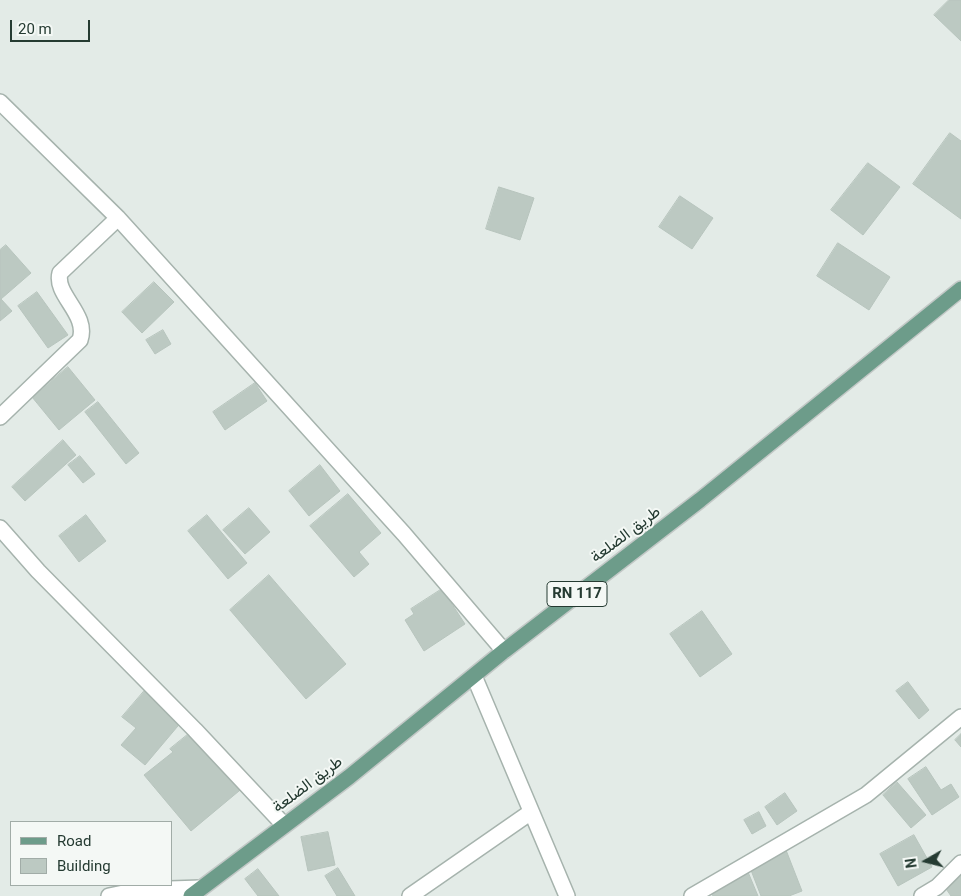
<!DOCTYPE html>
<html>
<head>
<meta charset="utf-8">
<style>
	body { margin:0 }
	#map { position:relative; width:961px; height:896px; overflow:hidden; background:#e3ebe7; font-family:Roboto,sans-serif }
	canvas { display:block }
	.legend { position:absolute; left:10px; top:821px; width:162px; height:65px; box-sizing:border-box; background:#f4f8f5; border:1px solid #a1aca7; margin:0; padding:6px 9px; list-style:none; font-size:15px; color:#253b32 }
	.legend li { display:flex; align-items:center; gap:10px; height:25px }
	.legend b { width:25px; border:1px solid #a1aca7 }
	.north { position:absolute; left:901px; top:836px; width:50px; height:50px; -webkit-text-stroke:4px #f4f8f5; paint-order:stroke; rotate:262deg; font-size:14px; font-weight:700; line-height:20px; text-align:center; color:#253b32 }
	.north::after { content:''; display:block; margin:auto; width:18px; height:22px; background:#253b32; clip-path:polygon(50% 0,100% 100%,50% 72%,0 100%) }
	.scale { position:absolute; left:10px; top:20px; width:80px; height:22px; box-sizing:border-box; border:2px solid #253b32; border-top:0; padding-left:6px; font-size:15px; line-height:18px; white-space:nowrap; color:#253b32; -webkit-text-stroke:4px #f4f8f5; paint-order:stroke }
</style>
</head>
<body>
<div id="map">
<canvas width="961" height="896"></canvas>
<ul class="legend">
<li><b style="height:6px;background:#6d9c8a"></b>Road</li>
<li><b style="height:14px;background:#bcc9c2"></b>Building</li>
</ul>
<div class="north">N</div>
<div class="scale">20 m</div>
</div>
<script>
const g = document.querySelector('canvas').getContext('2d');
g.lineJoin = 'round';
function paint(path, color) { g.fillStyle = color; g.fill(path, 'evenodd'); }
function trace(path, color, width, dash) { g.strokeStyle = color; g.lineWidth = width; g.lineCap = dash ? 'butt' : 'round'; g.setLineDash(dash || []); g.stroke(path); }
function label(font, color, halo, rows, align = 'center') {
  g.font = font + ' Roboto,Vazirmatn,sans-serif'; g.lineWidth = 4; g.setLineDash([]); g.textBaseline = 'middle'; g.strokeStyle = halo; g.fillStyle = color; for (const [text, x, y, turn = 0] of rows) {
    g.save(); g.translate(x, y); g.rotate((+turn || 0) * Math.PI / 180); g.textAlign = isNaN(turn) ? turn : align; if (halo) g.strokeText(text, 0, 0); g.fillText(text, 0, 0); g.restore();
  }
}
const building = new Path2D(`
	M 949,0 L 961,0 L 961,41 L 934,15 Z
	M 950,133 L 961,141 L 961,219 L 913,184 Z
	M 868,163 L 900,187 L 863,235 L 831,210 Z
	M 499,187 L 534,198 L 520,240 L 486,229 Z
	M 680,196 L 713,218 L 692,249 L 659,227 Z
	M 838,243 L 890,277 L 869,310 L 817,276 Z
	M 6,245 L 31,273 L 1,299 L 12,311 L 0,321 L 0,250 Z
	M 154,282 L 174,302 L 142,333 L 122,312 Z
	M 37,292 L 68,335 L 48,348 L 18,306 Z
	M 163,330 L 171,344 L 155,354 L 146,340 Z
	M 68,367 L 95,400 L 59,430 L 32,397 Z
	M 255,383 L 267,401 L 225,430 L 213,412 Z
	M 98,402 L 139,453 L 126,464 L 85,412 Z
	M 63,440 L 76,455 L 25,501 L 12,487 Z
	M 80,456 L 95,474 L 83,483 L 68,465 Z
	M 320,465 L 340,491 L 309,516 L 289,491 Z
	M 348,494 L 381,533 L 359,552 L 369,564 L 354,577 L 310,526 Z
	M 249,508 L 270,532 L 245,554 L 223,530 Z
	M 86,515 L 106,541 L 79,562 L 59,536 Z
	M 207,515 L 247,563 L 228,579 L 188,531 Z
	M 269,575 L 346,664 L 306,699 L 230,610 Z
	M 442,589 L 465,624 L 424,651 L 405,620 L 414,614 L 411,609 Z
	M 702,611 L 732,654 L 700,677 L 670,634 Z
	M 908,682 L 929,710 L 919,719 L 896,691 Z
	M 146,689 L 183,720 L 145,765 L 121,745 L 136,728 L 122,717 Z
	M 196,728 L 245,786 L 191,831 L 144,775 L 173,752 L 170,749 Z
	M 961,734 L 961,747 L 955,740 Z
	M 926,767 L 941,790 L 951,784 L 959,797 L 932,815 L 908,779 Z
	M 897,782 L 926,815 L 911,828 L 883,795 Z
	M 785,793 L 797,811 L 777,825 L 765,807 Z
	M 759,812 L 766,826 L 752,834 L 744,820 Z
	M 328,832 L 335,865 L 308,871 L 301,837 Z
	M 914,835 L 932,867 L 898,886 L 880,854 Z
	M 786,850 L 802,891 L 789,896 L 761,896 L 749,865 Z
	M 338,868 L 355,896 L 337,896 L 325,876 Z
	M 258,869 L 279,896 L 258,896 L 245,879 Z
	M 961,869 L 961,896 L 951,896 L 942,883 Z
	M 748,872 L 758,896 L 713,896 L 709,888 Z`);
paint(building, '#bcc9c2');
trace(building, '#b7c4bd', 1);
const minor = new Path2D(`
	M 0,102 L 118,218 L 404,534 L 504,651
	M 0,417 L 80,340 C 89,314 54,295 60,273 L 118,218
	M 0,528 L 38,571 L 195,730 L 284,825
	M 474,676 L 567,896
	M 109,896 L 138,890 L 201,888
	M 410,896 L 531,812
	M 692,896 L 866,795 L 961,717
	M 922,896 L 937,887 L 961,863`);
const major = new Path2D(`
	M 191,896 L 349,777 L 504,651 L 700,500 L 961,289`);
trace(minor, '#a6b3ad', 18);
trace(major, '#c2c8c6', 18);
trace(minor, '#fff', 15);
trace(major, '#6d9c8a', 15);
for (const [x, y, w] of [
	[577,594,60]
]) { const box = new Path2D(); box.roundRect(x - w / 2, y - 12.5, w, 25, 4); g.fillStyle = '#f4f8f5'; g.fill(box); trace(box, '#253b32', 1); }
label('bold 15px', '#253b32', null, [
	["RN 117",577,594]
]);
label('16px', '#253b32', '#f4f8f5', [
	["طريق الضلعة",626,535,-37],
	["طريق الضلعة",308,785,-37]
]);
</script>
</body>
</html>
